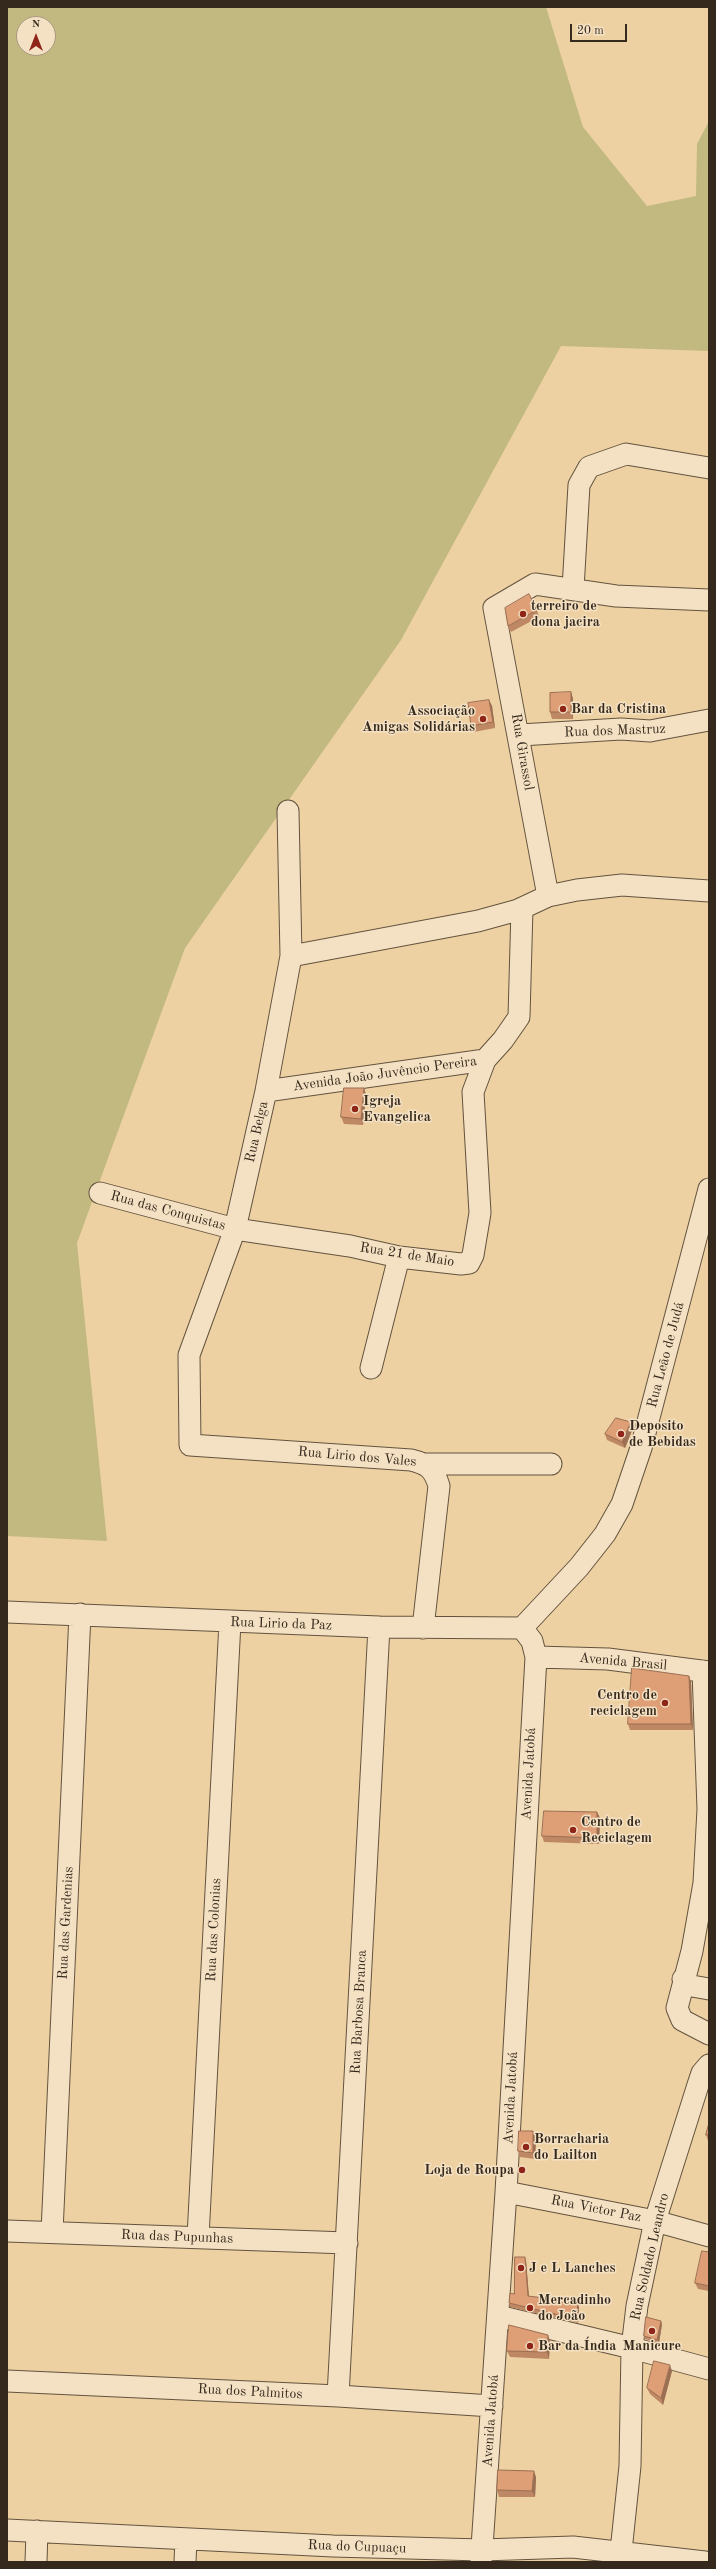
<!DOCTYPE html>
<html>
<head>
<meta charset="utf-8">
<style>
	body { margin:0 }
	#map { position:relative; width:716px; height:2569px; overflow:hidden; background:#eed1a3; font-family:"Old Standard TT",serif }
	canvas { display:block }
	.frame { position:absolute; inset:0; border:8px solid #35291d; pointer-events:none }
	.north { position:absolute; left:16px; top:16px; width:40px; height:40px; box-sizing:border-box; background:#f4e1c3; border:1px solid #a89781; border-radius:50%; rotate:0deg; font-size:11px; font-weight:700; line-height:16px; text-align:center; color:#35291d }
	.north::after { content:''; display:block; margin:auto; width:14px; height:18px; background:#8f2418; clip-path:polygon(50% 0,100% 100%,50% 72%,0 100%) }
	.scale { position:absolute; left:570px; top:24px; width:57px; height:18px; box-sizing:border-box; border:2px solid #35291d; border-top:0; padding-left:5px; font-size:12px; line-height:14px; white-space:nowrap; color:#35291d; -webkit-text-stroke:3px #f4e1c3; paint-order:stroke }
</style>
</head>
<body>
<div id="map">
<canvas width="716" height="2569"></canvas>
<div class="frame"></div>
<div class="north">N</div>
<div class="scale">20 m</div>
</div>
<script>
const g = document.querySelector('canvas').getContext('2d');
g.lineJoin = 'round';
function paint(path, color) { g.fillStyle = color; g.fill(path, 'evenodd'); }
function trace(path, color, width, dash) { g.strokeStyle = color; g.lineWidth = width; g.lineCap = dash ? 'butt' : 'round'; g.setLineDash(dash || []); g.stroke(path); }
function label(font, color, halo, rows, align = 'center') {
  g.font = font + ' "Old Standard TT",serif'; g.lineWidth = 3; g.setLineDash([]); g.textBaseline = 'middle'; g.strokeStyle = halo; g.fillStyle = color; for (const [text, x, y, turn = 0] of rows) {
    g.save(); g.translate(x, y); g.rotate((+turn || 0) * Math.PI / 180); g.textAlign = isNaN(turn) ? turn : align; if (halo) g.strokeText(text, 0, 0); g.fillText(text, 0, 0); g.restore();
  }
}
paint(new Path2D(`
	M 7,7 L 546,7 L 583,127 L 647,206 L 696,196 L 697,144 L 709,121 L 709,351 L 561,346 L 401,640 L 185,948 L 77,1243 L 107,1541 L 7,1536 ZM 24,24 L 48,24 L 48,48 L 24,48 Z`), '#c1b980');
const street = new Path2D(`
	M 573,589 L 579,485 L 589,467 L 626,454 L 709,468
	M 520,735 L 621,729 L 650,731 L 709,720
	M 288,811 L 291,956 L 266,1091 L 235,1229 L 189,1355 L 190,1445 L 411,1460 C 428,1464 434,1469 439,1486 L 423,1628
	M 548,896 L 494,608 L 535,584 L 616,596 L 709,600
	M 291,956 L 478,921 L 518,910 L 548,896 L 577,890 L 622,885 L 709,891
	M 266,1091 L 485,1060 L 503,1040 L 519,1017 L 522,908
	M 100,1193 L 235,1229 L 350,1246 L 399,1257 L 461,1264 L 469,1263 L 473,1255 L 480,1213 L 473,1092 L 485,1060
	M 371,1368 L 399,1257
	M 426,1464 L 551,1464
	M 7,1612 L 379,1627 L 522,1628 L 532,1641 L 536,1657 L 506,2192 L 481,2562
	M 522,1628 L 579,1567 L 605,1534 L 622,1504 L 641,1448 L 709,1189
	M 536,1657 L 608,1659 L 709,1672
	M 703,1671 L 708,1809 L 704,1883 L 692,1951 L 677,2008 L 682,2020 L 709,2034
	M 683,1979 L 692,1986 L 709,1989
	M 506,2192 L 655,2221 L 709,2236
	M 7,2231 L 347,2243
	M 52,2232 L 80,1614
	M 198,2237 L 230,1622
	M 498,2316 L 632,2348 L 709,2369
	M 7,2381 L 338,2396 L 492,2406
	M 338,2396 L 379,1627
	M 7,2530 L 333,2546 L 482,2550 L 573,2547 L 705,2562
	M 621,2551 L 630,2466 L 632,2348 L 637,2306 L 655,2221 L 698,2085 L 702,2073 L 709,2065
	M 36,2562 L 37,2531
	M 185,2562 L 186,2539`);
trace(street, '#63533e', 23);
trace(street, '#f4e1c3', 21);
paint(new Path2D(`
	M 537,610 L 539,617 L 511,632 L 508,626 Z
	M 571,692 L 573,699 L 573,719 L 552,719 L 550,712 Z
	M 489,700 L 492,706 L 495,728 L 474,732 L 471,726 Z
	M 364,1088 L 366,1095 L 363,1125 L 344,1124 L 341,1117 Z
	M 631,1422 L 633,1428 L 625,1448 L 607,1440 L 605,1434 Z
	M 689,1676 L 691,1682 L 693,1730 L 630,1730 L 628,1724 Z
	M 597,1812 L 600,1818 L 599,1844 L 544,1842 L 542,1836 Z
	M 709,2123 L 709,2141 L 708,2141 L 706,2135 Z
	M 536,2138 L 535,2159 L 520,2157 L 518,2151 Z
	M 709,2252 L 709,2291 L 698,2289 L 695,2283 Z
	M 526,2260 L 529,2296 L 554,2302 L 579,2307 L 578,2323 L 510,2307 L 509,2303 L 514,2294 Z
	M 662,2324 L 659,2343 L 645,2339 L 644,2336 Z
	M 550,2341 L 549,2359 L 510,2357 L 507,2351 Z
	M 672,2371 L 663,2405 L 650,2394 L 647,2388 Z
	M 536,2477 L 535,2497 L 499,2497 L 497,2490 Z`), '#bf8865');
paint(new Path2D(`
	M 571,692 L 573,699 L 573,719 L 571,712 Z
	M 489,700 L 492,706 L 495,728 L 493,722 Z
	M 364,1088 L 366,1095 L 363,1125 L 361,1119 Z
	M 631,1422 L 633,1428 L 625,1448 L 622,1442 Z
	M 689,1676 L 691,1682 L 693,1730 L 691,1724 Z
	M 597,1812 L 600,1818 L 599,1844 L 597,1838 Z
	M 533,2131 L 536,2138 L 535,2159 L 533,2153 Z
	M 525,2257 L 526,2260 L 529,2299 L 528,2296 Z
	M 578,2303 L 579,2307 L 578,2323 L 576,2319 Z
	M 661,2321 L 662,2324 L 659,2343 L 657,2340 Z
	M 548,2335 L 550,2341 L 549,2359 L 547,2352 Z
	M 670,2365 L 672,2371 L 663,2405 L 661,2398 Z
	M 534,2471 L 536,2477 L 535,2497 L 532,2491 Z`), '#9b6f53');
const building = new Path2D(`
	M 529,594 L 537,610 L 508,626 L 505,608 Z
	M 571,692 L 571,712 L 550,712 L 550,693 Z
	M 489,700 L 493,722 L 471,726 L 468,703 Z
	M 344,1088 L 364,1088 L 361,1119 L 341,1117 Z
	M 616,1418 L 631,1422 L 622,1442 L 605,1434 Z
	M 632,1668 L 689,1676 L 691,1724 L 628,1724 Z
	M 544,1811 L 597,1812 L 597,1838 L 542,1836 Z
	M 709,2123 L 709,2135 L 706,2135 Z
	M 519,2131 L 533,2131 L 533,2153 L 518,2151 Z
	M 702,2251 L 709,2252 L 709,2286 L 695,2283 Z
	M 515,2257 L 525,2257 L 528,2296 L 552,2299 L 552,2302 L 578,2303 L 576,2319 L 509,2303 L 510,2293 L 514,2294 Z
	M 646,2317 L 661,2321 L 657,2340 L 644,2336 Z
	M 509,2325 L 548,2335 L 547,2352 L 507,2351 Z
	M 654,2361 L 670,2365 L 661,2398 L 647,2388 Z
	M 498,2470 L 534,2471 L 532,2491 L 497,2490 Z`);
paint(building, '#de9e76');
trace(building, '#9b6f53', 1);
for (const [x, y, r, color] of [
	[523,614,4,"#8f2418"],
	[563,709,4,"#8f2418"],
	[483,719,4,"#8f2418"],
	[355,1109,4,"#8f2418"],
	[621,1434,4,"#8f2418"],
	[665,1703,4,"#8f2418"],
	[573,1830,4,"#8f2418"],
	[526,2147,4,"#8f2418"],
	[522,2170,4,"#8f2418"],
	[521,2268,4,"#8f2418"],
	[530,2308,4,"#8f2418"],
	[652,2331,4,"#8f2418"],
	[530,2346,4,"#8f2418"]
]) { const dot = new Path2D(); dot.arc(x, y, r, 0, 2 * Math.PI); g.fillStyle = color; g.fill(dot); trace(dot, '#f4e1c3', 1.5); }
label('bold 14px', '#35291d', '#f4e1c3', [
	["terreiro de",531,606],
	["dona jacira",531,622],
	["Bar da Cristina",571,709],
	["Associação",475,711,"right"],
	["Amigas Solidárias",475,727,"right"],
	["Igreja",363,1101],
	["Evangelica",363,1117],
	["Deposito",629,1426],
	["de Bebidas",629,1442],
	["Centro de",657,1695,"right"],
	["reciclagem",657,1711,"right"],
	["Centro de",581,1822],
	["Reciclagem",581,1838],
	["Borracharia",534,2139],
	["do Lailton",534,2155],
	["Loja de Roupa",514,2170,"right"],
	["J e L Lanches",529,2268],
	["Mercadinho",538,2300],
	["do João",538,2316],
	["Bar da Índia",538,2346],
	["Manicure",652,2346,"center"]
], 'left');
label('14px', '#35291d', '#f4e1c3', [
	["Rua dos Mastruz",615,731,-2],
	["Rua Girassol",522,752,80],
	["Avenida João Juvêncio Pereira",385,1074,-8],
	["Rua Belga",257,1132,-77],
	["Rua das Conquistas",168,1211,15],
	["Rua 21 de Maio",407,1255,9],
	["Rua Leão de Judá",666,1355,-75],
	["Rua Lirio dos Vales",357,1457,5],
	["Rua Lirio da Paz",281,1624,2],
	["Avenida Brasil",623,1662,5],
	["Avenida Jatobá",529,1774,-87],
	["Rua das Gardenias",66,1923,-87],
	["Rua das Colonias",214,1930,-87],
	["Rua Barbosa Branca",359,2012,-87],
	["Avenida Jatobá",511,2098,-87],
	["Rua Victor Paz",596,2209,11],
	["Rua das Pupunhas",177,2237,2],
	["Rua Soldado Leandro",650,2257,-77],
	["Rua dos Palmitos",250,2392,3],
	["Avenida Jatobá",491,2421,-86],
	["Rua do Cupuaçu",357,2547,2]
]);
</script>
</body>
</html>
